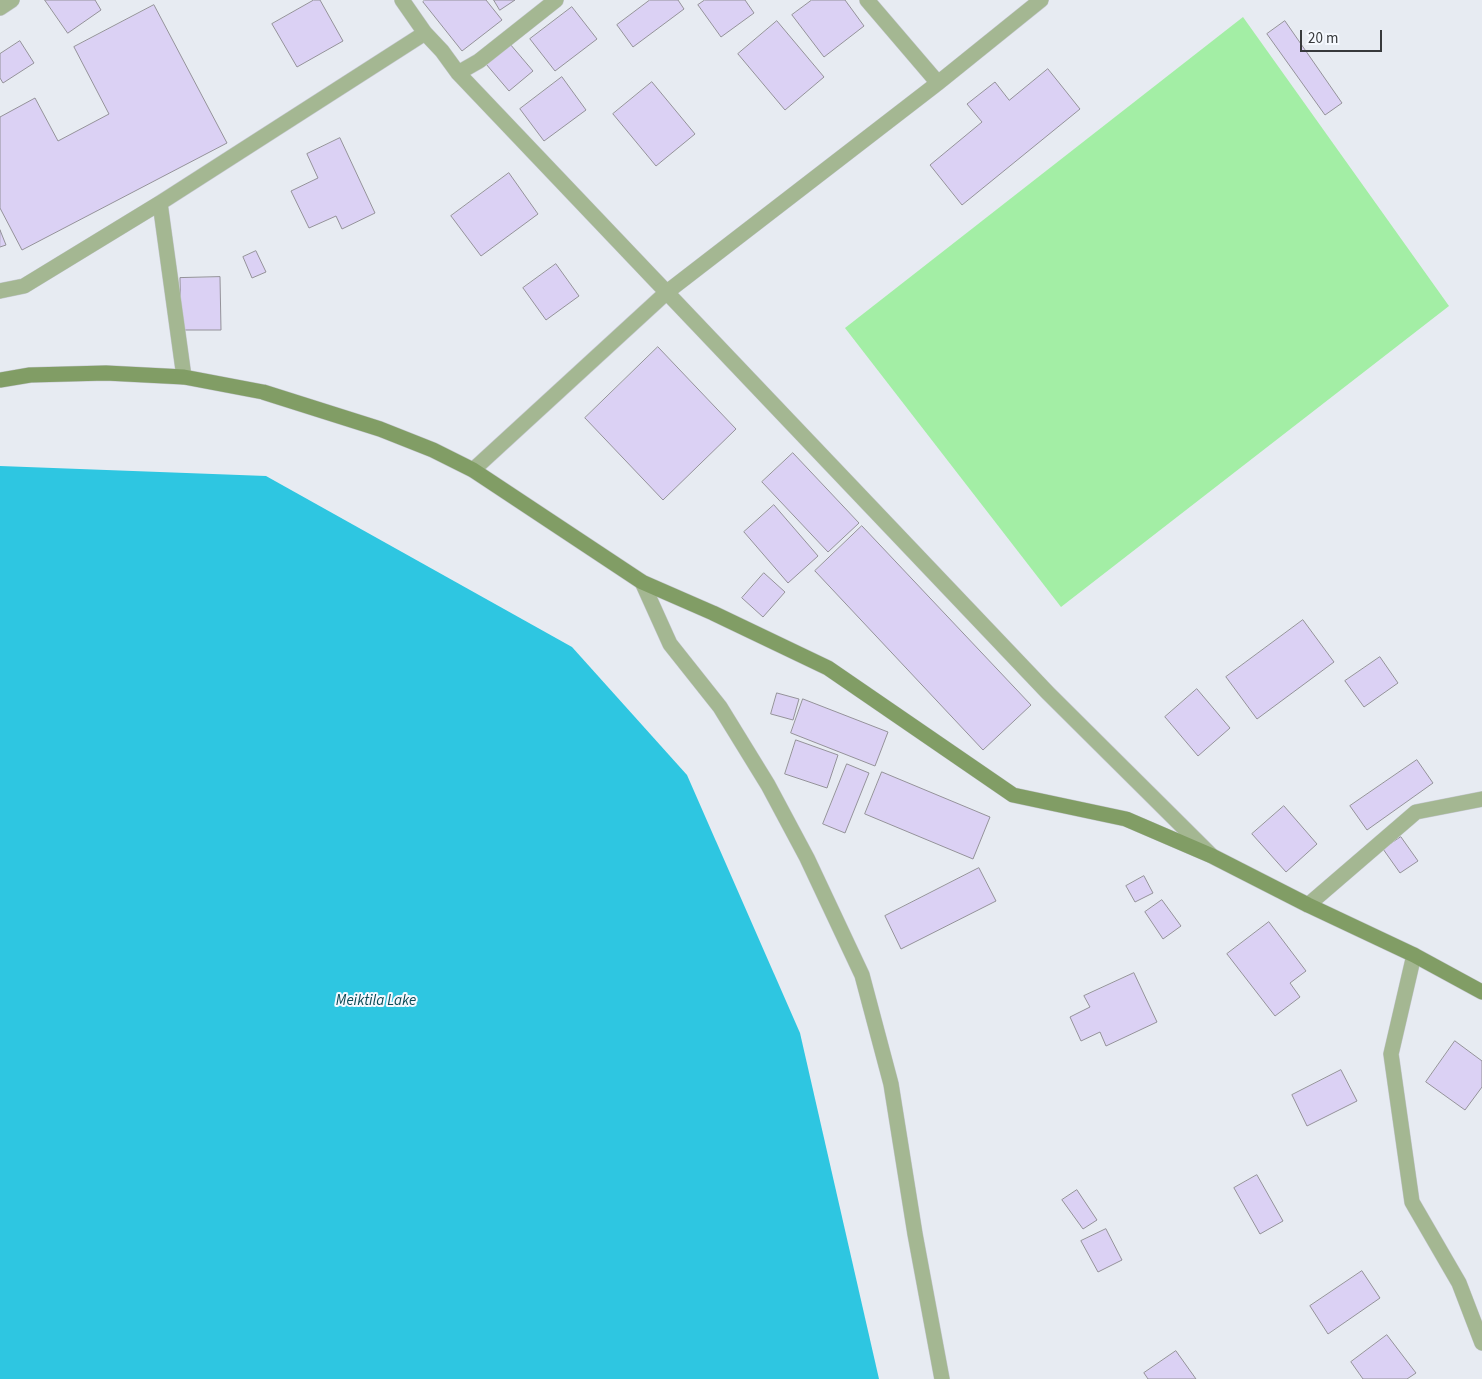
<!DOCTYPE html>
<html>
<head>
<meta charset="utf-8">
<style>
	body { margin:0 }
	#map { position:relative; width:1482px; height:1379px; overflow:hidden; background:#e7ebf2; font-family:"Source Sans 3",sans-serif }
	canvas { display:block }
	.scale { position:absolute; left:1300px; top:30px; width:82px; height:22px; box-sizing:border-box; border:2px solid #37393c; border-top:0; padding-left:6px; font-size:15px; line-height:18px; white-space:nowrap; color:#37393c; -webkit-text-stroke:4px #f5f8fe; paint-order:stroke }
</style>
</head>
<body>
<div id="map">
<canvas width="1482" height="1379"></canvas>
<div class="scale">20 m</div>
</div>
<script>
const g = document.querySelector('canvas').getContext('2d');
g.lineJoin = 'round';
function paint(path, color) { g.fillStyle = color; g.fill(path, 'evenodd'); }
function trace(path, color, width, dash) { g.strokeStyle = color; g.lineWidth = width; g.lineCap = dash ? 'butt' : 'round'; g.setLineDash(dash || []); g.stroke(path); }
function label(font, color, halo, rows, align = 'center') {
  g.font = font + ' "Source Sans 3",sans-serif'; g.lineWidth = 4; g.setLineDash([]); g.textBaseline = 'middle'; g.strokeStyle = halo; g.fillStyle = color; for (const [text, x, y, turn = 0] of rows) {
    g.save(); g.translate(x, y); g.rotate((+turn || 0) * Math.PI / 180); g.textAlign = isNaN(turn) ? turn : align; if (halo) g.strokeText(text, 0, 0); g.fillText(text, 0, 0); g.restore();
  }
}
paint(new Path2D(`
	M 1243,17 L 1449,306 L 1061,607 L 845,328 Z`), '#a3eea5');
paint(new Path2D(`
	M 0,466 L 266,476 L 572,647 L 687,775 L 800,1033 L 879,1379 L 0,1379 Z`), '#2ec6e1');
const building = new Path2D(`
	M 45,0 L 95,0 L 101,10 L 68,33 Z
	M 314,0 L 320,0 L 343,41 L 297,67 L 272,24 Z
	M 425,0 L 486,0 L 502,20 L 462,51 L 423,2 Z
	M 494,0 L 515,0 L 500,10 Z
	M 650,0 L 678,0 L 684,9 L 633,47 L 617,25 Z
	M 705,0 L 745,0 L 754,13 L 721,37 L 698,5 Z
	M 812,0 L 845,0 L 864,26 L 824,57 L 792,15 Z
	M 154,5 L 227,143 L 22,250 L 0,208 L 0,117 L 35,98 L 58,141 L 109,114 L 74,47 Z
	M 572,7 L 597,39 L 555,71 L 530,39 Z
	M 777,21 L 824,77 L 785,110 L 738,54 Z
	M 1285,21 L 1342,103 L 1325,115 L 1267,34 Z
	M 20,41 L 34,63 L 3,83 L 0,78 L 0,54 Z
	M 510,44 L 533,71 L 509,91 L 486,64 Z
	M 1048,69 L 1080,109 L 962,205 L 930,165 L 982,122 L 967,104 L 995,82 L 1009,100 Z
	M 562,77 L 586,110 L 544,141 L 520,109 Z
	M 652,82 L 695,134 L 656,166 L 613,114 Z
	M 340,138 L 375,213 L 342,229 L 336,216 L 309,228 L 291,191 L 318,178 L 307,154 Z
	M 509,173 L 538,214 L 481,256 L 451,216 Z
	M 0,230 L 6,245 L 0,247 Z
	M 256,251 L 266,272 L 252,278 L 243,257 Z
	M 556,264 L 579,296 L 546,320 L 523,288 Z
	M 220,277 L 221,330 L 181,330 L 180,278 Z
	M 658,347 L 736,429 L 663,500 L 585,418 Z
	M 793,453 L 859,523 L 828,552 L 762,482 Z
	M 774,505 L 818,556 L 788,583 L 744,532 Z
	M 862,526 L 1031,705 L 983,750 L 815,571 Z
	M 764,573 L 785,592 L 763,617 L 742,598 Z
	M 1303,620 L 1334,662 L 1257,719 L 1226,677 Z
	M 1380,657 L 1398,683 L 1364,707 L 1345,681 Z
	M 1197,689 L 1230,728 L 1198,756 L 1165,717 Z
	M 777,693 L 799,699 L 793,720 L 771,714 Z
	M 803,699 L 888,732 L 875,766 L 791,733 Z
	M 796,740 L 838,755 L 827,788 L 785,774 Z
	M 1417,760 L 1433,783 L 1367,830 L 1350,806 Z
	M 847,764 L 869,773 L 845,833 L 823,824 Z
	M 882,772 L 990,817 L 973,859 L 865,814 Z
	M 1284,806 L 1317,844 L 1286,872 L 1252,834 Z
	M 1401,837 L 1418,861 L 1400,873 L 1383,849 Z
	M 979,868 L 996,901 L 901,949 L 885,916 Z
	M 1144,876 L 1153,893 L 1135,902 L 1126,886 Z
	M 1162,900 L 1181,926 L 1163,939 L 1145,912 Z
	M 1269,922 L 1306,971 L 1290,983 L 1300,997 L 1275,1016 L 1227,954 Z
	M 1134,973 L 1157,1022 L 1106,1046 L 1100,1032 L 1081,1041 L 1070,1017 L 1090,1007 L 1084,996 Z
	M 1455,1041 L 1482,1061 L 1482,1087 L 1465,1110 L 1426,1082 Z
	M 1341,1070 L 1357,1101 L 1307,1126 L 1292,1095 Z
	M 1257,1175 L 1283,1221 L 1260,1234 L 1234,1188 Z
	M 1077,1190 L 1097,1220 L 1083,1229 L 1062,1200 Z
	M 1106,1229 L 1122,1260 L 1098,1272 L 1081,1241 Z
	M 1362,1271 L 1380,1298 L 1328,1334 L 1310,1306 Z
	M 1387,1335 L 1416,1373 L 1407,1379 L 1363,1379 L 1351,1362 Z
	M 1176,1351 L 1196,1379 L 1148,1379 L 1144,1373 Z`);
paint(building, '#dbd1f4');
trace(building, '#949299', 1);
const lane = new Path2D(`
	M 1308,905 L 1416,812 L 1482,799
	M 1414,955 L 1391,1054 L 1412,1202 L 1459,1283 L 1482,1343`);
const street = new Path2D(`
	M 402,0 L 425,33 L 442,51 L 458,73 L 1048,693 L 1211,855
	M 867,0 L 938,83
	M 0,8 L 12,0
	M 458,73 L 479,61 L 556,0
	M 160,203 L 184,377
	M 0,291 L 24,286 L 160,203 L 425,33
	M 473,470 L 667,292 L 938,83 L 1041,0
	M 642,582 L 670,644 L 720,707 L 768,785 L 807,858 L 862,975 L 891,1084 L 915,1234 L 942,1379`);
const secondary = new Path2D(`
	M 0,380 L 30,375 L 106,373 L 184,377 L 263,392 L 380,429 L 433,450 L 473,470 L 642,582 L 713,613 L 828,668 L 1013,795 L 1126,819 L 1212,856 L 1308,905 L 1414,955 L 1482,992`);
trace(lane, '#c4c7ce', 16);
trace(street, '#c4c7ce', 16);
trace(secondary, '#c4c7ce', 16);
trace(lane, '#a4b792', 15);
trace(street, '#a4b792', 15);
trace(secondary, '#819d65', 15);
label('italic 15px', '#0b4a55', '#f5f8fe', [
	["Meiktila Lake",376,1002]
]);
</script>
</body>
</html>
